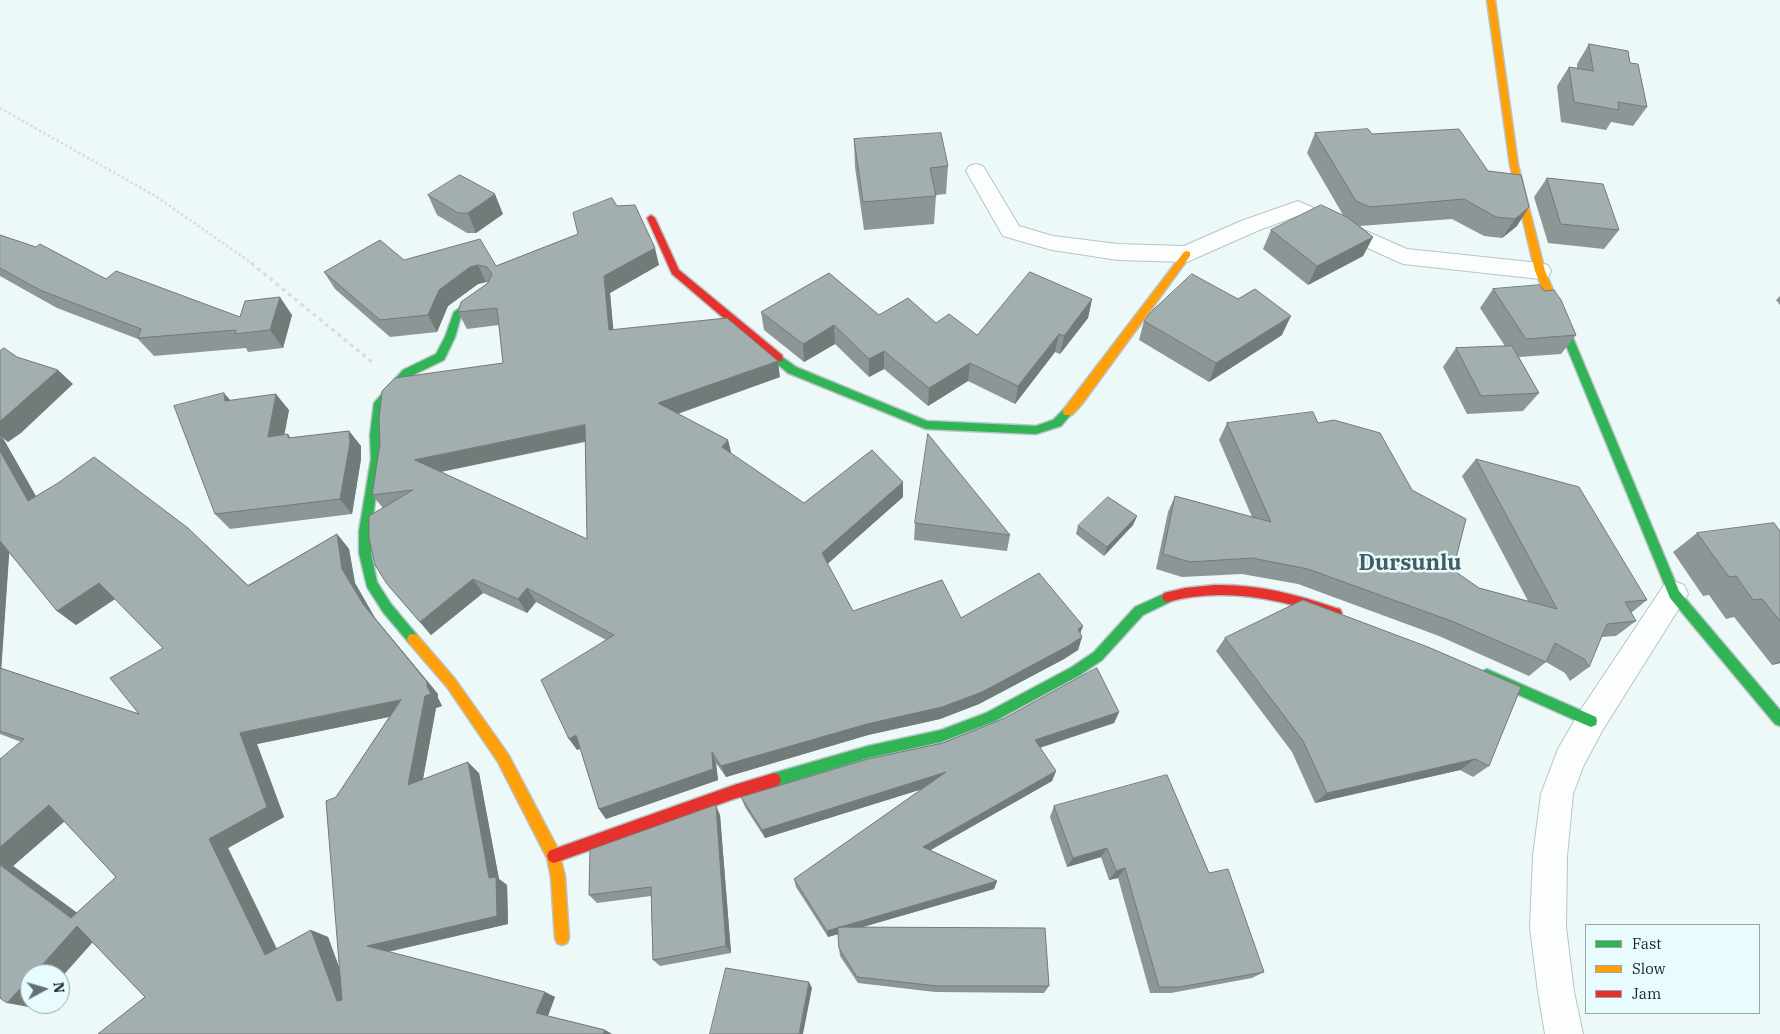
<!DOCTYPE html>
<html>
<head>
<meta charset="utf-8">
<style>
	body { margin:0 }
	#map { position:relative; width:1780px; height:1034px; overflow:hidden; background:#edf8f9; font-family:"IBM Plex Serif",serif }
	canvas { display:block }
	.legend { position:absolute; left:1585px; top:924px; width:175px; height:90px; box-sizing:border-box; background:#e8fbfe; border:1px solid #96a6a9; margin:0; padding:6px 9px; list-style:none; font-size:15px; color:#1b2729 }
	.legend li { display:flex; align-items:center; gap:10px; height:25px }
	.legend b { width:25px; border:1px solid #96a6a9 }
	.north { position:absolute; left:20px; top:964px; width:50px; height:50px; box-sizing:border-box; background:#e8fbfe; border:1px solid #96a6a9; border-radius:50%; rotate:84deg; font-size:14px; font-weight:700; line-height:20px; text-align:center; color:#1b2729 }
	.north::after { content:''; display:block; margin:auto; width:18px; height:22px; background:#647072; clip-path:polygon(50% 0,100% 100%,50% 72%,0 100%) }
</style>
</head>
<body>
<div id="map">
<canvas width="1780" height="1034"></canvas>
<ul class="legend">
<li><b style="height:6px;background:#30b455"></b>Fast</li>
<li><b style="height:6px;background:#ff9f0a"></b>Slow</li>
<li><b style="height:6px;background:#e5322d"></b>Jam</li>
</ul>
<div class="north">N</div>
</div>
<script>
const g = document.querySelector('canvas').getContext('2d');
g.lineJoin = 'round';
function trace(path, color, width, dash) { g.strokeStyle = color; g.lineWidth = width; g.lineCap = dash ? 'butt' : 'round'; g.setLineDash(dash || []); g.stroke(path); }
function paint(path, color) { g.fillStyle = color; g.fill(path, 'evenodd'); }
function label(font, color, halo, rows, align = 'center') {
  g.font = font + ' "IBM Plex Serif",serif'; g.lineWidth = 5; g.setLineDash([]); g.textBaseline = 'middle'; g.strokeStyle = halo; g.fillStyle = color; for (const [text, x, y, turn = 0] of rows) {
    g.save(); g.translate(x, y); g.rotate((+turn || 0) * Math.PI / 180); g.textAlign = isNaN(turn) ? turn : align; if (halo) g.strokeText(text, 0, 0); g.fillText(text, 0, 0); g.restore();
  }
}
const street = new Path2D(`
	M 976,164 L 983,166 L 1019,226 L 1053,236 L 1118,244 L 1184,246 L 1241,221 L 1298,201 L 1407,249 L 1540,263 L 1548,265 L 1551,271 L 1548,277 L 1540,279 L 1403,264 L 1297,216 L 1257,231 L 1187,262 L 1118,260 L 1052,250 L 1003,236 L 966,171 L 969,166 Z
	M 1674,581 L 1684,585 L 1688,594 L 1602,731 L 1583,767 L 1573,794 L 1567,856 L 1566,927 L 1574,992 L 1583,1034 L 1545,1034 L 1538,992 L 1530,927 L 1533,856 L 1541,794 L 1558,749 L 1580,711 L 1664,585 Z`);
const fast = new Path2D(`
	M 486,289 L 489,290 L 489,294 L 461,316 L 455,337 L 444,360 L 411,376 L 384,404 L 380,435 L 381,459 L 371,531 L 371,553 L 377,582 L 391,604 L 417,635 L 419,639 L 417,643 L 413,644 L 409,643 L 383,612 L 367,587 L 359,553 L 359,531 L 371,459 L 370,435 L 374,403 L 403,370 L 436,354 L 445,337 L 454,312 Z
	M 1561,318 L 1566,321 L 1679,591 L 1780,710 L 1780,726 L 1775,724 L 1670,598 L 1556,321 Z
	M 778,354 L 796,367 L 927,421 L 1036,426 L 1053,420 L 1064,409 L 1072,409 L 1073,412 L 1061,426 L 1036,434 L 926,429 L 788,373 L 774,361 L 773,358 L 774,355 Z
	M 1168,592 L 1172,593 L 1174,597 L 1172,601 L 1143,615 L 1102,660 L 1080,675 L 995,721 L 941,742 L 868,758 L 774,787 L 769,785 L 767,780 L 769,775 L 774,773 L 868,746 L 941,730 L 986,713 L 1072,667 L 1094,652 L 1135,607 Z
	M 1487,669 L 1596,717 L 1597,721 L 1596,725 L 1591,727 L 1586,725 L 1483,679 L 1481,675 L 1483,671 Z`);
const slow = new Path2D(`
	M 1487,0 L 1495,0 L 1518,165 L 1545,271 L 1566,321 L 1561,324 L 1556,321 L 1535,271 L 1510,165 Z
	M 1187,251 L 1190,252 L 1190,256 L 1082,404 L 1072,415 L 1064,415 L 1063,412 L 1064,409 L 1184,252 Z
	M 413,634 L 417,635 L 455,679 L 508,754 L 559,851 L 565,877 L 569,938 L 567,943 L 562,945 L 557,943 L 555,938 L 551,877 L 547,858 L 498,762 L 447,687 L 409,643 L 407,639 L 409,635 Z`);
const jam = new Path2D(`
	M 651,215 L 655,218 L 679,270 L 782,355 L 783,358 L 782,361 L 774,361 L 672,274 L 647,218 Z
	M 1214,585 C 1257,584 1296,594 1336,608 L 1340,609 L 1342,613 L 1340,617 L 1336,618 C 1282,600 1225,586 1168,602 L 1164,601 L 1162,597 L 1164,593 L 1185,588 Z
	M 774,773 L 779,775 L 781,780 L 779,785 L 774,787 L 734,799 L 554,863 L 549,861 L 547,856 L 549,851 L 554,849 L 734,785 Z`);
trace(street, '#b9c4c6', 2);
trace(fast, '#b9c4c6', 3);
trace(slow, '#b9c4c6', 3);
trace(jam, '#b9c4c6', 3);
trace(new Path2D(`
	M 0,108 L 157,197 L 253,264`), '#d9dcdd', 2.5, [2.5, 2.5]);
trace(new Path2D(`
	M 251,263 L 372,362`), '#d9dcdd', 3, [4, 4]);
paint(street, '#fcfefe');
paint(fast, '#30b455');
paint(slow, '#ff9f0a');
paint(jam, '#e5322d');
paint(new Path2D(`
	M 1589,44 L 1630,63 L 1647,107 L 1633,126 L 1611,122 L 1606,130 L 1561,122 L 1557,86 L 1569,67 L 1577,68 L 1577,64 Z
	M 1315,133 L 1372,134 L 1488,171 L 1521,175 L 1517,226 L 1502,238 L 1484,236 L 1452,219 L 1360,226 L 1373,237 L 1363,256 L 1308,285 L 1263,249 L 1271,230 L 1343,215 L 1307,153 Z
	M 854,139 L 948,166 L 946,194 L 936,195 L 934,224 L 864,230 L 855,167 Z
	M 1547,178 L 1619,230 L 1604,249 L 1548,243 L 1534,197 Z
	M 428,195 L 503,214 L 476,233 L 467,233 L 437,215 Z
	M 617,206 L 659,265 L 610,293 L 613,330 L 780,377 L 678,414 L 728,440 L 731,454 L 804,503 L 903,482 L 903,497 L 827,564 L 853,611 L 961,618 L 1080,633 L 1082,637 L 1078,650 L 1064,659 L 979,704 L 940,719 L 868,735 L 726,777 L 716,763 L 718,780 L 606,819 L 599,809 L 580,749 L 577,750 L 606,640 L 536,602 L 527,613 L 483,593 L 431,635 L 387,584 L 383,508 L 372,495 L 503,363 L 499,325 L 467,329 L 458,312 L 488,283 L 486,282 L 478,284 L 448,306 L 437,332 L 390,337 L 335,289 L 324,272 L 404,260 L 496,266 L 578,234 ZM 585,442 L 587,539 L 441,472 Z
	M 0,235 L 106,279 L 240,317 L 292,315 L 283,348 L 248,352 L 246,348 L 154,356 L 138,339 L 57,308 L 0,276 Z
	M 1493,289 L 1576,335 L 1561,354 L 1519,357 L 1539,393 L 1523,411 L 1467,414 L 1443,367 L 1456,348 L 1505,346 L 1480,308 Z
	M 1780,296 L 1780,305 L 1776,300 Z
	M 1092,299 L 1088,318 L 1060,354 L 1055,352 L 1015,404 L 968,381 L 928,406 L 884,369 L 869,377 L 835,344 L 804,362 L 764,330 L 761,312 L 879,315 L 936,323 L 977,335 Z
	M 1238,299 L 1282,335 L 1209,382 L 1139,340 L 1144,321 Z
	M 231,400 L 289,410 L 284,435 L 288,434 L 291,438 L 349,431 L 361,446 L 361,459 L 352,514 L 230,529 L 215,514 Z
	M 1227,423 L 1318,423 L 1453,570 L 1479,588 L 1528,601 L 1462,476 L 1476,459 L 1647,600 L 1631,613 L 1636,621 L 1616,636 L 1601,637 L 1589,667 L 1570,681 L 1565,673 L 1546,662 L 1529,676 L 1439,636 L 1298,584 L 1242,574 L 1182,577 L 1156,569 L 1168,512 L 1175,496 L 1252,517 L 1219,440 Z
	M 0,436 L 4,440 L 36,496 L 204,543 L 248,585 L 337,534 L 349,549 L 355,583 L 375,618 L 438,694 L 438,698 L 442,706 L 436,708 L 423,779 L 479,773 L 499,879 L 507,885 L 508,924 L 388,952 L 545,992 L 555,997 L 548,1016 L 605,1030 L 612,1034 L 98,1034 L 145,997 L 92,942 L 30,1004 L 38,1004 L 34,1008 L 0,998 L 21,742 L 0,734 ZM 9,552 L 57,611 L 76,625 L 115,599 L 163,648 L 139,714 L 1,668 ZM 389,717 L 336,797 L 340,969 L 328,937 L 311,930 L 277,949 L 228,848 L 284,817 L 257,744 ZM 64,821 L 116,877 L 77,913 L 13,866 Z
	M 1137,516 L 1133,525 L 1104,556 L 1076,534 L 1078,526 Z
	M 915,523 L 1010,535 L 1007,551 L 914,540 Z
	M 1780,531 L 1780,663 L 1772,665 L 1734,617 L 1726,619 L 1709,595 L 1703,596 L 1673,552 L 1697,533 Z
	M 1303,600 L 1489,766 L 1473,777 L 1460,770 L 1315,803 L 1292,752 L 1216,651 L 1225,638 Z
	M 1119,712 L 1114,723 L 1040,748 L 1056,771 L 1052,781 L 930,850 L 997,881 L 994,889 L 863,927 L 1049,986 L 1044,993 L 935,992 L 858,983 L 840,956 L 839,948 L 838,934 L 828,937 L 796,887 L 794,879 L 922,789 L 765,838 L 745,807 L 741,797 Z
	M 1054,806 L 1209,873 L 1264,972 L 1252,978 L 1171,993 L 1150,993 L 1118,878 L 1109,880 L 1101,857 L 1067,867 L 1050,817 Z
	M 720,815 L 731,953 L 660,966 L 653,960 L 651,896 L 597,903 L 589,895 Z`), '#8c9696');
paint(new Path2D(`
	M 495,194 L 503,214 L 476,233 L 468,213 Z
	M 1529,207 L 1517,226 L 1502,238 L 1515,219 Z
	M 1373,237 L 1363,256 L 1308,285 L 1317,266 Z
	M 655,248 L 659,265 L 610,293 L 615,347 L 609,330 L 604,276 Z
	M 478,265 L 486,282 L 478,284 L 448,306 L 437,332 L 428,315 L 439,290 L 470,267 Z
	M 280,297 L 292,315 L 283,348 L 270,330 Z
	M 1092,299 L 1088,318 L 1060,354 L 1064,336 Z
	M 1291,316 L 1282,335 L 1209,382 L 1216,363 Z
	M 834,325 L 835,344 L 804,362 L 803,344 Z
	M 1059,334 L 1055,352 L 1015,404 L 1018,386 Z
	M 884,351 L 884,369 L 869,377 L 869,359 Z
	M 778,361 L 780,377 L 662,419 L 658,403 Z
	M 970,363 L 968,381 L 928,406 L 929,388 Z
	M 58,370 L 73,384 L 21,433 L 8,442 L 0,436 L 0,421 Z
	M 224,393 L 238,409 L 225,401 Z
	M 276,394 L 289,410 L 281,453 L 268,437 Z
	M 585,425 L 591,440 L 425,475 L 415,460 Z
	M 349,431 L 361,446 L 361,459 L 352,514 L 340,499 Z
	M 0,436 L 4,440 L 47,516 L 28,501 L 0,451 Z
	M 728,440 L 732,456 L 722,447 Z
	M 903,482 L 903,497 L 823,568 L 822,553 Z
	M 1137,516 L 1133,525 L 1104,556 L 1107,547 Z
	M 337,534 L 349,549 L 355,583 L 375,618 L 438,694 L 438,698 L 442,706 L 436,708 L 420,795 L 408,785 L 427,686 L 363,604 L 342,569 Z
	M 0,535 L 10,542 L 1,673 L 0,673 Z
	M 473,579 L 483,593 L 431,635 L 420,622 Z
	M 99,583 L 118,597 L 76,625 L 57,611 Z
	M 527,588 L 536,602 L 527,613 L 518,599 Z
	M 1083,626 L 1078,639 L 1078,629 Z
	M 1082,637 L 1078,650 L 1064,659 L 979,704 L 940,719 L 868,735 L 726,777 L 721,766 L 867,724 Z
	M 1780,661 L 1780,663 L 1772,665 Z
	M 401,700 L 413,712 L 257,744 L 284,817 L 228,848 L 283,962 L 265,955 L 209,839 L 240,733 Z
	M 1119,712 L 1114,723 L 1032,750 L 1035,740 Z
	M 576,735 L 584,747 L 577,750 L 569,739 Z
	M 712,752 L 716,763 L 718,780 L 606,819 L 599,809 Z
	M 1475,759 L 1460,770 L 1315,803 L 1327,793 Z
	M 468,762 L 479,773 L 499,879 L 507,885 L 508,924 L 382,953 L 367,946 L 489,878 Z
	M 1056,771 L 1052,781 L 922,855 L 923,847 Z
	M 946,772 L 945,782 L 765,838 L 762,830 Z
	M 49,805 L 72,815 L 13,866 L 94,925 L 71,918 L 0,865 L 0,847 Z
	M 716,805 L 720,815 L 731,953 L 726,946 Z
	M 1107,848 L 1101,857 L 1067,867 L 1073,858 Z
	M 1125,868 L 1118,878 L 1109,880 L 1116,871 Z
	M 997,881 L 994,889 L 828,937 L 827,931 Z
	M 77,926 L 100,934 L 60,979 L 60,974 L 34,974 Z
	M 311,930 L 328,937 L 353,1006 L 337,1001 Z
	M 30,978 L 30,1004 L 38,1004 L 34,1008 L 7,1003 Z
	M 809,982 L 812,988 L 803,1034 L 799,1034 Z
	M 545,992 L 555,997 L 547,1018 L 536,1013 Z
	M 605,1030 L 612,1034 L 603,1034 Z`), '#727a7a');
const building = new Path2D(`
	M 1589,44 L 1628,51 L 1630,63 L 1638,64 L 1647,107 L 1618,102 L 1619,110 L 1574,102 L 1569,67 L 1593,71 Z
	M 1368,129 L 1372,134 L 1459,129 L 1488,171 L 1521,175 L 1529,207 L 1515,219 L 1496,217 L 1464,199 L 1370,207 L 1356,201 L 1315,133 Z
	M 941,133 L 948,166 L 930,168 L 936,196 L 863,202 L 854,139 Z
	M 460,175 L 495,194 L 468,213 L 458,213 L 428,195 Z
	M 1547,178 L 1603,184 L 1619,230 L 1561,224 Z
	M 612,198 L 617,206 L 635,205 L 655,248 L 604,276 L 609,330 L 727,318 L 778,361 L 658,403 L 728,440 L 722,447 L 804,503 L 872,450 L 903,482 L 822,553 L 853,611 L 942,580 L 961,618 L 1039,573 L 1083,626 L 1078,629 L 1082,637 L 1068,646 L 982,692 L 942,707 L 867,724 L 721,766 L 712,752 L 713,769 L 599,809 L 576,735 L 569,739 L 541,680 L 614,635 L 527,588 L 518,599 L 473,579 L 420,622 L 387,584 L 375,565 L 369,538 L 369,516 L 413,490 L 372,495 L 380,444 L 379,419 L 382,391 L 395,378 L 503,363 L 497,308 L 458,312 L 461,302 L 488,283 L 492,274 L 487,267 L 478,265 L 470,267 L 439,290 L 428,315 L 380,320 L 324,272 L 380,240 L 404,260 L 480,239 L 496,266 L 578,234 L 573,213 ZM 585,425 L 587,539 L 415,460 Z
	M 1321,205 L 1347,217 L 1373,237 L 1317,266 L 1271,230 Z
	M 0,235 L 36,247 L 40,244 L 106,279 L 116,271 L 240,317 L 245,301 L 280,297 L 270,330 L 235,334 L 236,330 L 138,338 L 141,329 L 40,290 L 0,268 Z
	M 1030,272 L 1092,299 L 1064,336 L 1059,334 L 1018,386 L 970,363 L 929,388 L 884,351 L 869,359 L 834,325 L 803,344 L 761,312 L 829,273 L 879,315 L 908,298 L 936,323 L 949,314 L 977,335 Z
	M 1192,274 L 1238,299 L 1255,289 L 1291,316 L 1216,363 L 1144,321 L 1151,312 Z
	M 1540,285 L 1544,291 L 1554,290 L 1561,300 L 1576,335 L 1526,339 L 1493,289 Z
	M 1512,346 L 1539,393 L 1481,396 L 1456,348 Z
	M 4,348 L 17,357 L 58,370 L 4,418 L 0,421 L 0,351 Z
	M 224,393 L 225,401 L 276,394 L 268,437 L 288,434 L 288,438 L 349,431 L 350,443 L 340,499 L 215,514 L 174,406 Z
	M 1313,412 L 1318,423 L 1334,420 L 1380,433 L 1412,490 L 1466,519 L 1453,570 L 1479,588 L 1557,609 L 1476,459 L 1579,487 L 1647,600 L 1625,602 L 1636,621 L 1607,624 L 1589,667 L 1584,659 L 1555,643 L 1546,662 L 1454,622 L 1308,569 L 1252,558 L 1190,562 L 1163,554 L 1175,496 L 1271,522 L 1227,423 Z
	M 928,434 L 1010,535 L 915,523 Z
	M 0,451 L 28,501 L 58,483 L 94,457 L 188,528 L 248,586 L 337,534 L 342,569 L 363,604 L 427,682 L 427,686 L 431,694 L 425,696 L 408,785 L 468,762 L 489,878 L 496,877 L 497,916 L 367,946 L 545,992 L 536,1013 L 605,1030 L 603,1034 L 98,1034 L 145,997 L 77,926 L 34,974 L 30,974 L 30,978 L 7,1003 L 0,998 L 0,865 L 71,918 L 116,877 L 49,805 L 0,847 L 0,759 L 24,739 L 0,731 L 0,668 L 139,714 L 110,678 L 163,648 L 99,583 L 57,611 L 0,541 ZM 401,700 L 336,797 L 326,801 L 342,1000 L 337,1001 L 311,930 L 265,955 L 209,839 L 267,807 L 240,733 Z
	M 1108,497 L 1137,516 L 1107,547 L 1078,526 Z
	M 1774,523 L 1780,531 L 1780,621 L 1762,599 L 1753,600 L 1736,576 L 1729,577 L 1697,533 Z
	M 1303,600 L 1428,647 L 1521,687 L 1489,766 L 1475,759 L 1327,793 L 1303,741 L 1225,638 Z
	M 1097,668 L 1119,712 L 1035,740 L 1056,771 L 923,847 L 997,881 L 827,931 L 794,879 L 946,772 L 762,830 L 741,797 L 868,759 L 943,743 L 1005,718 Z
	M 1167,775 L 1209,873 L 1228,869 L 1264,972 L 1180,987 L 1159,987 L 1125,868 L 1116,871 L 1107,848 L 1073,858 L 1054,806 Z
	M 716,805 L 726,946 L 653,960 L 651,887 L 589,895 L 590,850 Z
	M 838,927 L 1045,928 L 1049,986 L 937,986 L 857,977 L 839,948 Z
	M 726,968 L 809,982 L 799,1034 L 710,1034 Z`);
paint(building, '#a3aeaf');
trace(building, '#727a7a', 1);
label('bold 22px', '#405d61', '#e8fbfe', [
	["Dursunlu",1410,564]
]);
</script>
</body>
</html>
